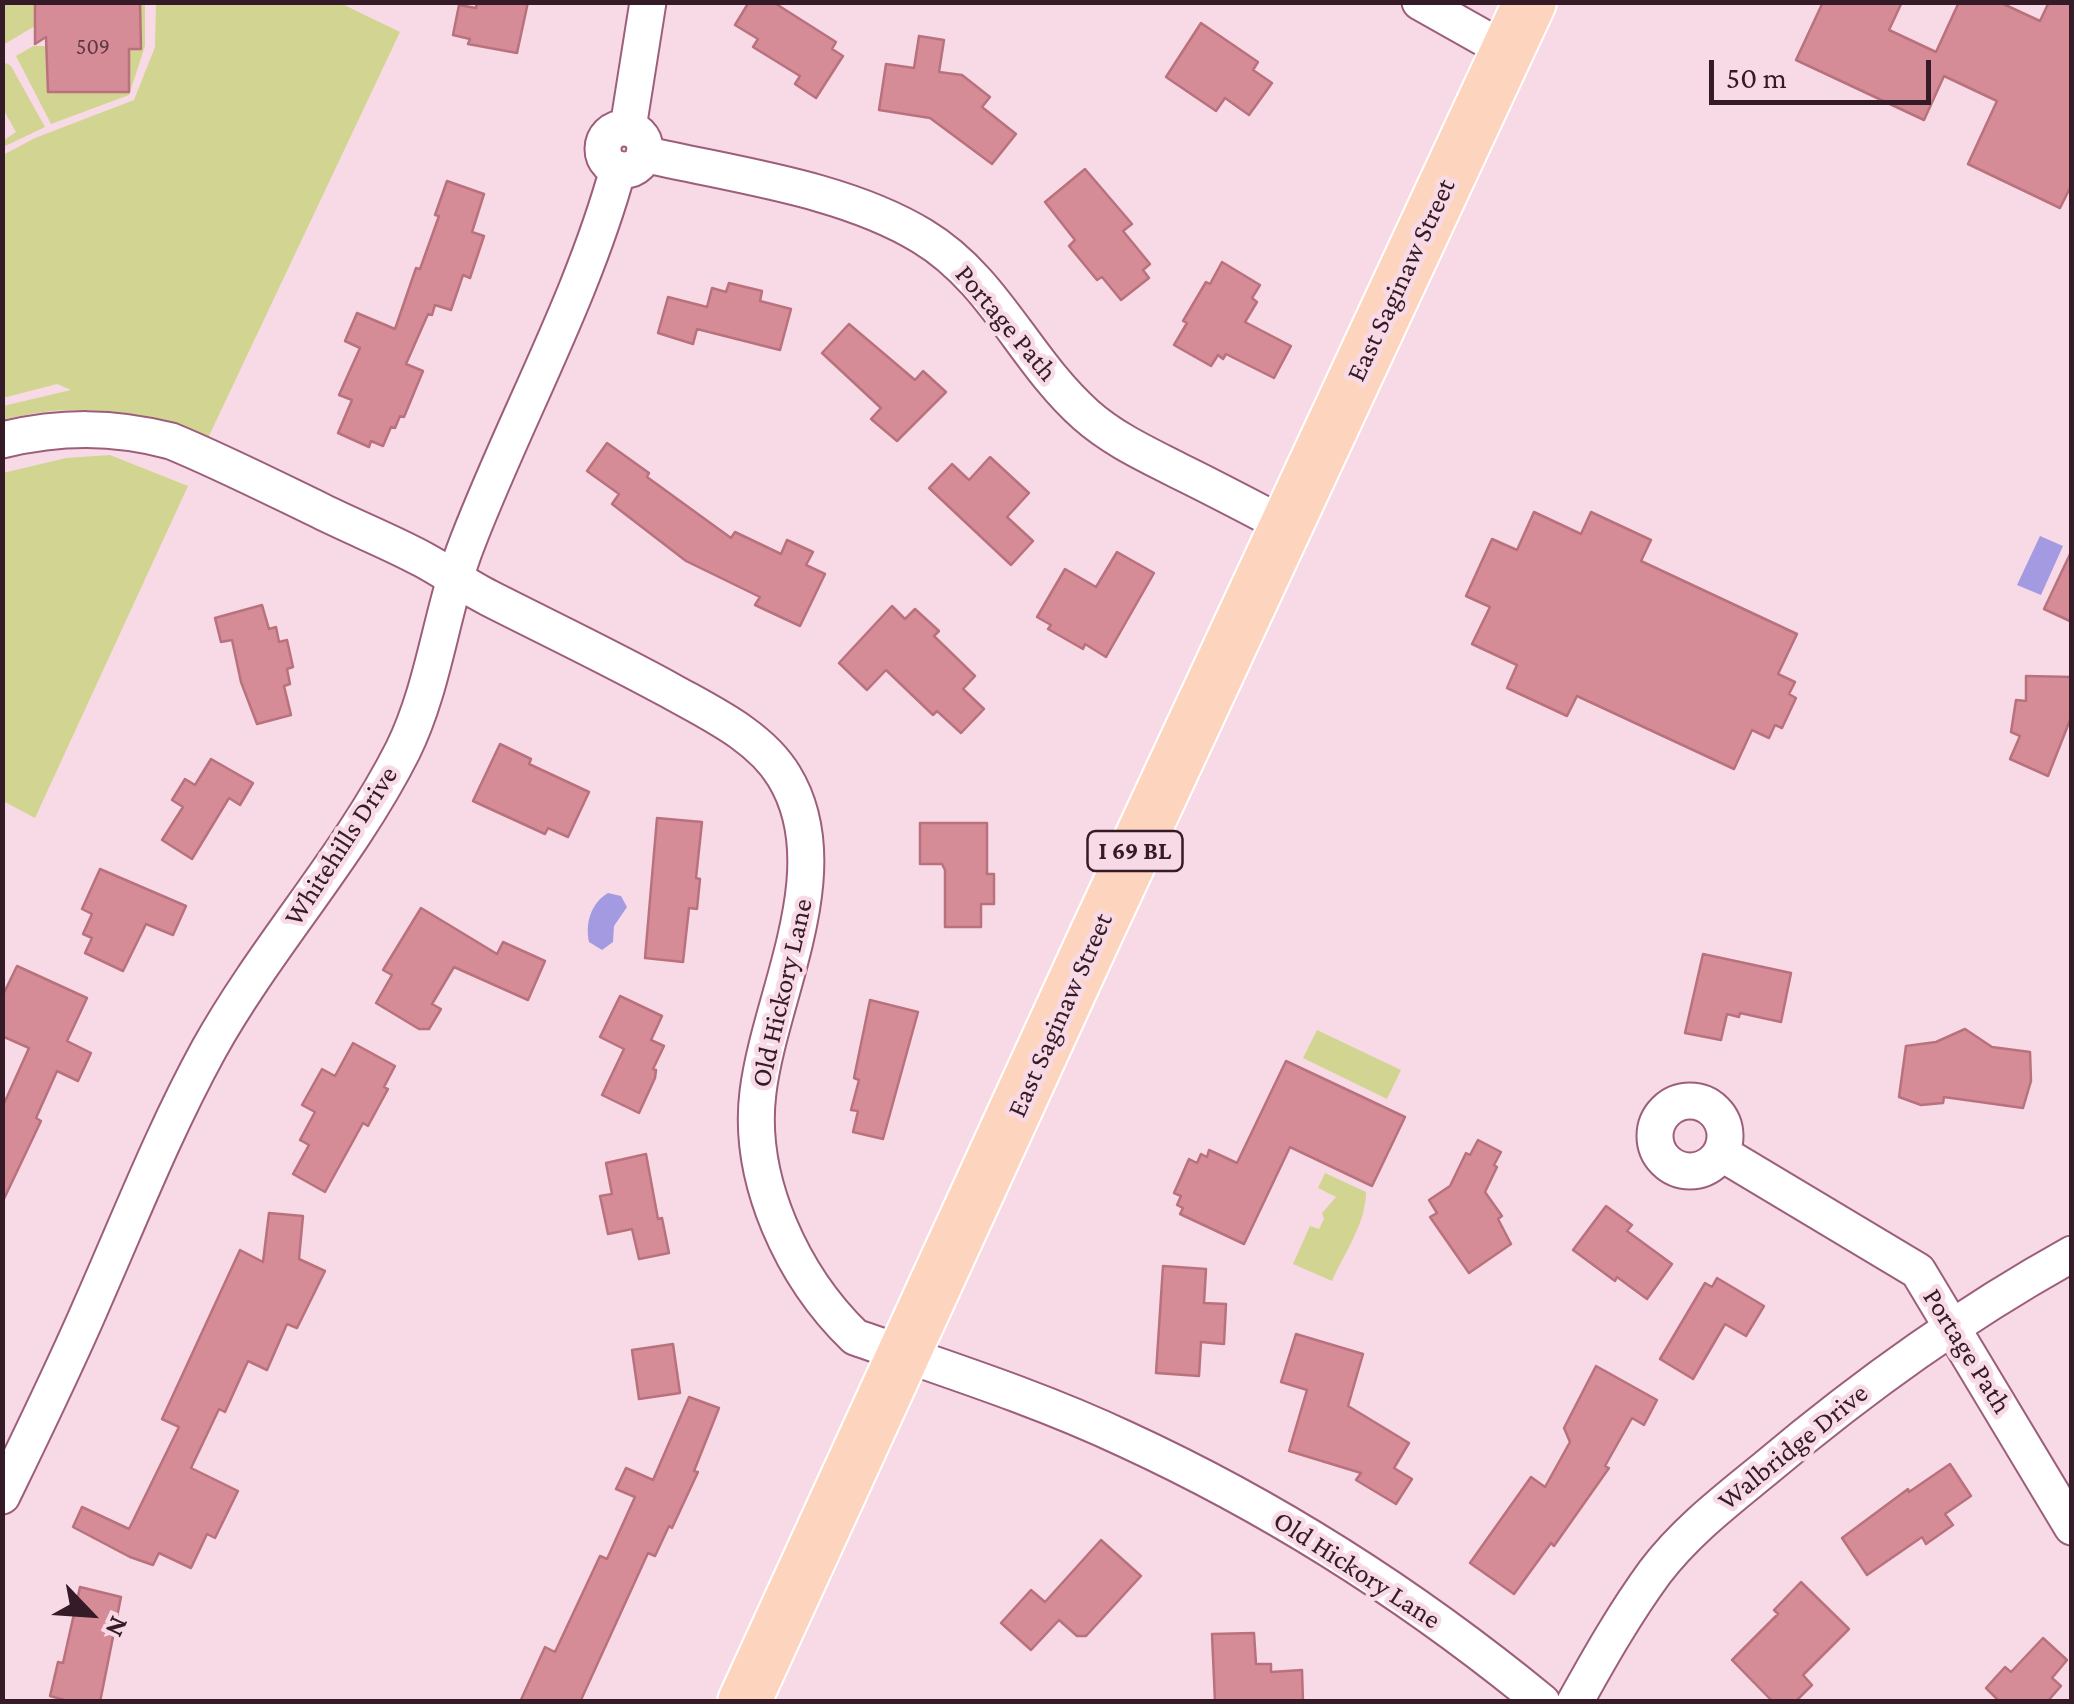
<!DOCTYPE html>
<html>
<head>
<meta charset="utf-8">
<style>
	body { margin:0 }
	#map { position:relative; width:2074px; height:1704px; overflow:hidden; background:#f7dae6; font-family:"Crimson Pro",serif }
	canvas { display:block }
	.frame { position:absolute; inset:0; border:5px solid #351b27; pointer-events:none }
	.north { position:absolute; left:40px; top:1564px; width:100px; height:100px; -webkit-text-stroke:8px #f7dae6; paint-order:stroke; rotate:115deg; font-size:28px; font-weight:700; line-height:40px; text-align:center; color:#351b27 }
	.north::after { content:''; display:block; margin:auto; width:35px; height:45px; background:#351b27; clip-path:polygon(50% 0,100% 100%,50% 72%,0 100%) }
	.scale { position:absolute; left:1709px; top:60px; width:222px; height:45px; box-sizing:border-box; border:5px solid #351b27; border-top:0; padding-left:12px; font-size:30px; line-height:35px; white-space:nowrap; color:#351b27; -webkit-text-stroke:8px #f7dae6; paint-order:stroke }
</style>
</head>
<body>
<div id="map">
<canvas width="2074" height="1704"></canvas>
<div class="frame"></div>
<div class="north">N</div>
<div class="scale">50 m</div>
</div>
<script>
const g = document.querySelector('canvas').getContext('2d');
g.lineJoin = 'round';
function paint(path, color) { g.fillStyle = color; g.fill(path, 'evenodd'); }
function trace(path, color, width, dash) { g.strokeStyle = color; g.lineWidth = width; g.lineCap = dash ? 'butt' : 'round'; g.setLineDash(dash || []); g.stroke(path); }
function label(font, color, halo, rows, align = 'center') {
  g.font = font + ' "Crimson Pro",serif'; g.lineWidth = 9; g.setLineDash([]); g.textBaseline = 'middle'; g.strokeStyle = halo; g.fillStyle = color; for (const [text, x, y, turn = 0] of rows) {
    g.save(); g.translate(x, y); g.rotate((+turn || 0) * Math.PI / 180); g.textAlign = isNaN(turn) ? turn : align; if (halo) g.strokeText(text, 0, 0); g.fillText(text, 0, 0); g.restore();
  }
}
paint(new Path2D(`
	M 2,3 L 35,3 L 35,26 L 3,45 Z
	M 140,3 L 145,3 L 145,46 L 129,95 L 51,124 L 16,56 L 33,46 L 46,46 L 48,92 L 128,92 L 129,49 L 140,49 Z
	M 156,3 L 340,3 L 400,32 L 208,438 C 130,414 84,399 3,420 L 3,406 L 71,390 L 57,384 L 3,398 L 3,155 L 35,138 L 134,100 L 155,47 Z
	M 6,63 L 11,66 L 45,127 L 3,147 L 3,141 L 16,132 L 3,109 L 3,65 Z
	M 110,455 L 188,486 L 35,818 L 3,801 L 3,473 L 66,458 Z
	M 1317,1030 L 1401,1070 L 1387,1099 L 1303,1058 Z
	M 1325,1173 L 1366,1192 C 1366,1223 1345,1252 1332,1281 L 1293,1264 L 1310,1226 L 1319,1229 L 1324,1219 L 1322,1213 L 1336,1197 L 1318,1188 Z`), '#d2d591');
paint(new Path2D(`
	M 2040,536 L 2063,546 L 2041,595 L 2017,585 Z
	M 608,893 L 621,896 L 627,907 L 614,926 L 613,942 L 602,950 L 589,942 C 585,923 591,903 608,893 Z`), '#a49ae1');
const building = new Path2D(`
	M 35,2 L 140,2 L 141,49 L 129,49 L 129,92 L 48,92 L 46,37 L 35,44 Z
	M 477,2 L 528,2 L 517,53 L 468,44 L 470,39 L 453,35 L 459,5 L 476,8 Z
	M 749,2 L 773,2 L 836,42 L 832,49 L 843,56 L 816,98 L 795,84 L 800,76 L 753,47 L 758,39 L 735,25 Z
	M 1823,2 L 1902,2 L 1889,30 L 1936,52 L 1959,2 L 1999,2 L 2040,21 L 2049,2 L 2072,2 L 2072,184 L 2060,208 L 1968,164 L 1997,101 L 1944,76 L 1924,120 L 1796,60 Z
	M 1201,23 L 1258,62 L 1253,70 L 1272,83 L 1249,115 L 1225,98 L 1216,111 L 1166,77 Z
	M 919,36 L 944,40 L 939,72 L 962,75 L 990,97 L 982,107 L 1016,134 L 992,164 L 930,118 L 879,110 L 886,64 L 914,68 Z
	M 1085,169 L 1132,224 L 1123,231 L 1150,264 L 1143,270 L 1149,278 L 1121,300 L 1102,277 L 1097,280 L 1069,246 L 1075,240 L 1045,202 Z
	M 447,181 L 484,194 L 472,232 L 484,236 L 470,278 L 463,275 L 451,310 L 435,305 L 432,315 L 428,314 L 406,364 L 423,371 L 404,417 L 400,416 L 395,428 L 391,427 L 383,446 L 371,441 L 369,447 L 338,433 L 352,400 L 339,395 L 360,348 L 345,341 L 357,313 L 395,329 L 416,268 L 420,269 L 439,216 L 435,215 Z
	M 1222,262 L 1260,285 L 1252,298 L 1257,302 L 1245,322 L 1291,346 L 1274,378 L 1226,354 L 1223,359 L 1218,355 L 1211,366 L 1174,345 L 1187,323 L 1183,321 L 1206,282 L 1210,284 Z
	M 729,283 L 762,291 L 760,301 L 791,309 L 780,350 L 697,329 L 693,344 L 658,333 L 668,297 L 707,307 L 712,288 L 726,292 Z
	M 849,324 L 915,380 L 923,371 L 946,392 L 897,441 L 871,419 L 881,408 L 822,353 Z
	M 607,443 L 649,473 L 647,477 L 731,538 L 735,532 L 781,554 L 787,540 L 813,552 L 806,565 L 825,574 L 800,626 L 755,605 L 760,597 L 686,561 L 612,504 L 619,494 L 587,471 Z
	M 990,457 L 1029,493 L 1007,517 L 1033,541 L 1011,565 L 929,488 L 952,464 L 969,480 Z
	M 1534,512 L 1581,534 L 1591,512 L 1651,540 L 1641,561 L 1797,634 L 1778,674 L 1795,682 L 1789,694 L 1796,698 L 1782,728 L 1775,725 L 1769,738 L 1752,730 L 1734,769 L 1577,696 L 1567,716 L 1507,688 L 1517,665 L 1472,644 L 1490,607 L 1466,596 L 1492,539 L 1517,550 Z
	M 2072,550 L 2072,622 L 2044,609 Z
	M 1117,552 L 1154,573 L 1106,657 L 1085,644 L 1083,649 L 1048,629 L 1051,625 L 1037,617 L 1065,569 L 1096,587 Z
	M 262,605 L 269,629 L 276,627 L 279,642 L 287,640 L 293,667 L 287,669 L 290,684 L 284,686 L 291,715 L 257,724 L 241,682 L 232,640 L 221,642 L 215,618 Z
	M 892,606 L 905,619 L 915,609 L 939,631 L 934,636 L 975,676 L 963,689 L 984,709 L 961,733 L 937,711 L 933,715 L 886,670 L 867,690 L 839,663 Z
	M 2026,676 L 2072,677 L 2072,715 L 2048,776 L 2010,759 L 2020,736 L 2011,732 L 2016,700 L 2026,701 Z
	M 500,744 L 531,759 L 529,764 L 589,792 L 568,837 L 548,828 L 545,834 L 473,801 Z
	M 211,759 L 253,783 L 240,805 L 229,798 L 192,859 L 162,840 L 183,807 L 172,800 L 185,779 L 195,785 Z
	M 657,818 L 702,822 L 696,878 L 700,879 L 697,909 L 689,908 L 683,962 L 645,958 Z
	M 920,823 L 987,823 L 987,874 L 994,874 L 994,904 L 981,904 L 981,927 L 945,927 L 945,870 L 942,864 L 920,864 Z
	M 100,869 L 186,906 L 173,935 L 146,924 L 123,971 L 85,953 L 92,938 L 83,934 L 92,914 L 82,909 Z
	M 421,908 L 497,954 L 503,942 L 545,961 L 528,1000 L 454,967 L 432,1004 L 441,1009 L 429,1029 L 419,1029 L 376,1003 L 392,975 L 383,970 Z
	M 1703,954 L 1791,973 L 1781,1022 L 1740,1013 L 1739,1017 L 1727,1014 L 1721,1040 L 1685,1033 Z
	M 17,966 L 87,998 L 67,1041 L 91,1053 L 78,1081 L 57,1071 L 36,1118 L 41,1121 L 2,1203 L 2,1108 L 29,1048 L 2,1036 L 2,997 Z
	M 620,996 L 662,1016 L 651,1040 L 664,1046 L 653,1069 L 656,1070 L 655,1078 L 639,1113 L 602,1095 L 624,1049 L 600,1037 Z
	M 870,1000 L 918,1012 L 883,1139 L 853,1132 L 858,1111 L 851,1110 L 859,1080 L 854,1078 Z
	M 1965,1029 L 1992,1047 L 2030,1052 L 2031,1081 L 2023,1108 L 1944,1097 L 1943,1103 L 1921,1105 L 1899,1097 L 1906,1046 L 1936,1042 Z
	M 353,1043 L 395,1066 L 384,1087 L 388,1089 L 368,1126 L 363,1123 L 325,1192 L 293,1174 L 309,1145 L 300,1140 L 315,1112 L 302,1105 L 322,1069 L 335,1076 Z
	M 1286,1061 L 1405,1117 L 1372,1186 L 1290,1147 L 1244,1244 L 1180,1214 L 1183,1208 L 1177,1205 L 1181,1196 L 1174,1193 L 1189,1159 L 1197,1163 L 1201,1154 L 1207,1157 L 1209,1150 L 1237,1163 Z
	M 1478,1140 L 1501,1152 L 1494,1165 L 1497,1167 L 1485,1192 L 1502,1216 L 1498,1219 L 1511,1244 L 1469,1273 L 1430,1217 L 1437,1213 L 1429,1200 L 1450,1186 L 1466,1153 L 1470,1155 Z
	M 646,1154 L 658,1219 L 662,1218 L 669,1253 L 639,1259 L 632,1229 L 608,1234 L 600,1196 L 612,1194 L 606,1163 Z
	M 1606,1206 L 1632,1225 L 1627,1231 L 1672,1264 L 1647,1299 L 1617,1277 L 1615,1281 L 1573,1250 Z
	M 269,1213 L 303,1216 L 299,1259 L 325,1271 L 297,1328 L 287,1324 L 267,1370 L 248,1361 L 225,1412 L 219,1409 L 191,1468 L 238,1491 L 215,1538 L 207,1534 L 191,1568 L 159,1553 L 153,1565 L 130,1557 L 73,1527 L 82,1507 L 129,1529 L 179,1427 L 162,1419 L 240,1250 L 263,1262 Z
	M 1163,1266 L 1206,1269 L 1204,1303 L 1226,1304 L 1224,1344 L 1201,1342 L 1199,1376 L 1156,1373 Z
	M 1717,1278 L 1764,1306 L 1746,1336 L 1725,1324 L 1693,1379 L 1660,1359 L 1705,1283 L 1712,1287 Z
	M 1296,1334 L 1363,1354 L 1348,1406 L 1409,1443 L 1394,1468 L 1412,1479 L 1396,1504 L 1356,1480 L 1361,1473 L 1289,1451 L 1307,1390 L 1281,1382 Z
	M 673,1344 L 680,1393 L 639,1399 L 632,1350 Z
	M 1596,1366 L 1657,1400 L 1644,1425 L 1632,1418 L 1605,1466 L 1609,1468 L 1554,1546 L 1551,1543 L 1514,1594 L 1470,1563 L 1531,1477 L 1545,1487 L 1570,1442 L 1564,1428 Z
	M 689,1397 L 719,1408 L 694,1471 L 698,1472 L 672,1528 L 669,1526 L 655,1556 L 648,1553 L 580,1702 L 520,1702 L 545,1647 L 555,1652 L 600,1556 L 607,1559 L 635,1497 L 616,1489 L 626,1468 L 653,1480 Z
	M 1950,1464 L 1971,1496 L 1945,1514 L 1953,1525 L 1926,1544 L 1922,1537 L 1867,1575 L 1842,1538 L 1908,1489 L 1909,1492 Z
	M 1101,1540 L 1141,1576 L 1086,1636 L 1077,1636 L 1059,1620 L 1031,1650 L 1001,1623 L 1031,1590 L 1045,1602 Z
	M 1801,1582 L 1849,1629 L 1803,1675 L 1812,1685 L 1795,1702 L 1773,1702 L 1732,1660 L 1778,1614 L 1774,1610 Z
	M 80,1587 L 121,1597 L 100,1702 L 72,1702 L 50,1696 L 58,1662 L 63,1663 Z
	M 1254,1633 L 1256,1664 L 1271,1664 L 1271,1672 L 1302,1670 L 1303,1702 L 1215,1702 L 1212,1634 Z
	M 2043,1638 L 2067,1660 L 2052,1678 L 2061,1686 L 2047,1702 L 2000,1702 L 1986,1688 L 2005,1667 L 2011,1672 Z`);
paint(building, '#d68c97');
trace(building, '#b9727d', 2.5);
const minor = new Path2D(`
	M 1420,2 L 1507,51
	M 628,128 L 648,2
	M603 149a21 21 0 1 1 42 0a21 21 0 1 1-42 0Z
	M 644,154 C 733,175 843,188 922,236 C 995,280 1024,360 1086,415 C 1113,439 1146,454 1177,470 C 1214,488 1250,507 1286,526
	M 2,440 C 61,426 113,426 171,441 C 222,462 271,487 321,511 C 355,528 391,542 424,560 C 446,572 467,587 489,598 C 550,629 611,658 671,691 C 710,713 760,736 784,776 C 841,869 770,995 758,1092 C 747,1180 793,1277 855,1337 C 946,1369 1038,1398 1125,1439 C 1275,1508 1414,1597 1542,1702
	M1655 1136a35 35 0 1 1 70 0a35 35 0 1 1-70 0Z
	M 1721,1153 L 1918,1271 L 2072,1527
	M 2,1496 C 33,1432 64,1369 92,1304 C 130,1218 164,1131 209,1049 C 267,945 349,857 403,750 C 435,685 441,609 468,541 C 516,417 583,297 618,169
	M 1575,1702 C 1600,1657 1625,1613 1655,1572 C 1686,1531 1727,1500 1766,1468 C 1862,1387 1962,1315 2072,1254`);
const primary = new Path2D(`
	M 744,1702 L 1092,943 L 1530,2`);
trace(minor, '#9d5e7c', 39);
trace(primary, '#fff', 56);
trace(minor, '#fff', 35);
trace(primary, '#fdd5be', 52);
label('22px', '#5d3743', null, [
	["509",93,47]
]);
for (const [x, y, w] of [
	[1135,851,95]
]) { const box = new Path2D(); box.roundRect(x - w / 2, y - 20, w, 40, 8); g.fillStyle = '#f7dae6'; g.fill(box); trace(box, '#351b27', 2.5); }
label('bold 25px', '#351b27', null, [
	["I 69 BL",1135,851]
]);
label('28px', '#351b27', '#f7dae6', [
	["East Saginaw Street",1401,280,-65],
	["Portage Path",1006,323,50],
	["Whitehills Drive",341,846,-57],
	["Old Hickory Lane",782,993,-77],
	["East Saginaw Street",1060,1015,-66],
	["Portage Path",1967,1351,58],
	["Walbridge Drive",1793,1447,-39],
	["Old Hickory Lane",1357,1570,33]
]);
</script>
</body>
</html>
